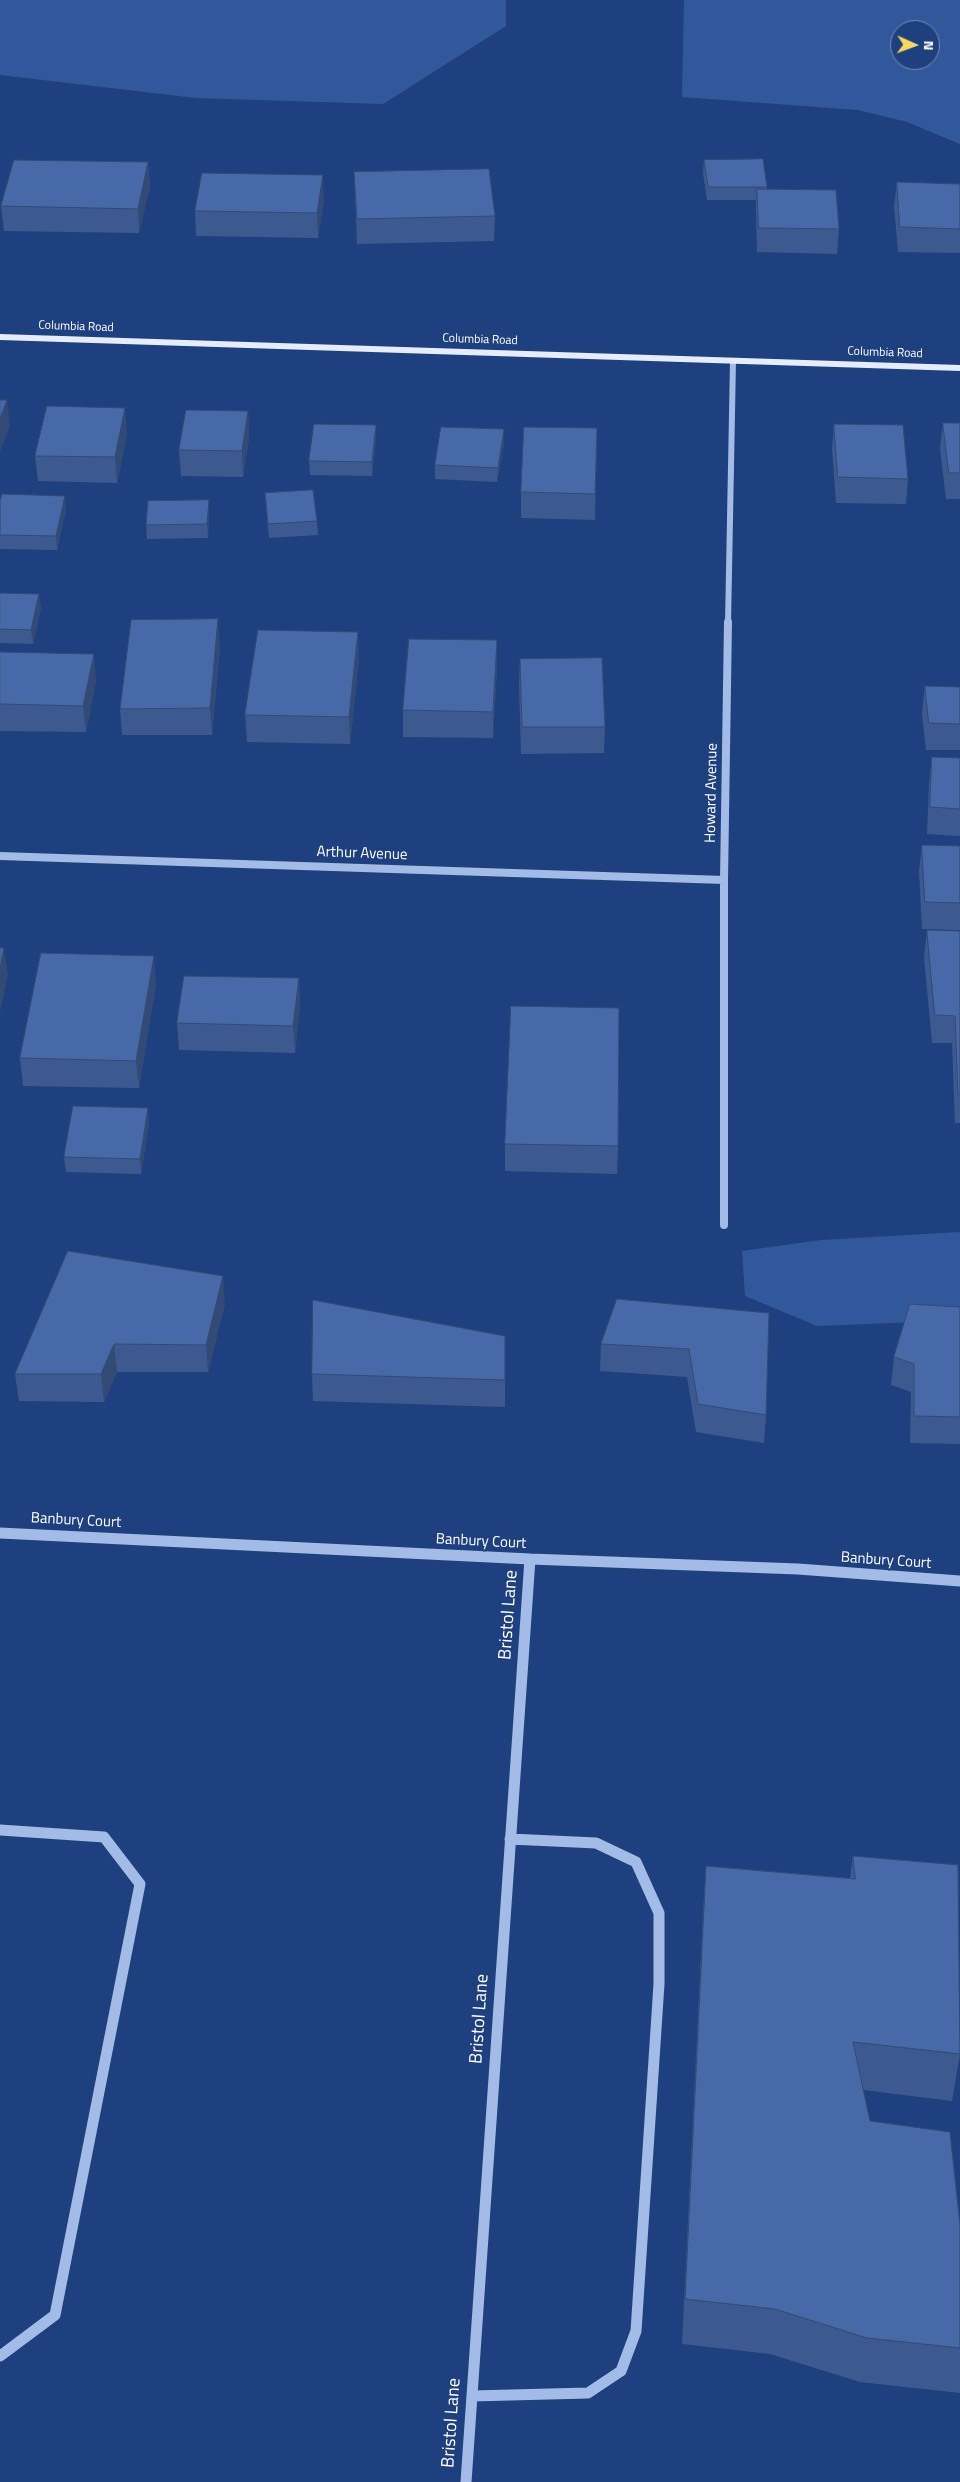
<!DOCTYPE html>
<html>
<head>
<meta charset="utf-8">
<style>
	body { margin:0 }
	#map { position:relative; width:960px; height:2482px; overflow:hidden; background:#1f407e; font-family:"Titillium Web",sans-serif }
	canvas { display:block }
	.north { position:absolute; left:890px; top:20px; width:50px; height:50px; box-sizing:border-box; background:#1f407e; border:1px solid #798cb2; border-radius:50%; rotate:92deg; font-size:14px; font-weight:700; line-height:20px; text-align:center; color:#fff }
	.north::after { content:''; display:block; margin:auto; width:18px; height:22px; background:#f6d962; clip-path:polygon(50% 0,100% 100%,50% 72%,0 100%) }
</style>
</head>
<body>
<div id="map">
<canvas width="960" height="2482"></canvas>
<div class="north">N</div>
</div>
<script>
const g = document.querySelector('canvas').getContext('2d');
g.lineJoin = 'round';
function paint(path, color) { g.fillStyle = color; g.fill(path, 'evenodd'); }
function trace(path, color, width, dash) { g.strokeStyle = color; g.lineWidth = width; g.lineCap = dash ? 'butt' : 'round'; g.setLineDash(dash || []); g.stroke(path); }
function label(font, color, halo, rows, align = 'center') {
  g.font = font + ' "Titillium Web",sans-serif'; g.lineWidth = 4.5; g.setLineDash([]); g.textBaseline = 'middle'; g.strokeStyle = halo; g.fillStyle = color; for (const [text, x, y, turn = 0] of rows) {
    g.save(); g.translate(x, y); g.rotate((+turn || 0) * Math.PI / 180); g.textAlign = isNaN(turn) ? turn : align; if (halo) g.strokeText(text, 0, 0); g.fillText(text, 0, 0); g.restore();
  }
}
paint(new Path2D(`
	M 0,0 L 506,0 L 506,26 L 383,104 L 196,98 L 0,75 Z
	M 684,0 L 960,0 L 960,144 L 907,122 L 858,110 L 682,97 ZM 900,30 L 930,30 L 930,60 L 900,60 Z
	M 960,1232 L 960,1347 L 941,1321 L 817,1326 L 745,1296 L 742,1251 L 821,1240 Z`), '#32589c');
trace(new Path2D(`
	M 728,624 L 733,361`), '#a2bbe7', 6);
trace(new Path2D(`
	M 0,856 L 724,880
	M 724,1225 L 724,880 L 728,622`), '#a2bbe7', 8);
trace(new Path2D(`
	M 0,1533 L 530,1559 L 798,1569 L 960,1581
	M 0,1830 L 104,1837 L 140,1884 L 55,2315 L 0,2356
	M 472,2396 L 588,2393 L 621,2371 L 636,2331 L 659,1984 L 659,1913 L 636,1862 L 596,1843 L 510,1839
	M 466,2482 L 530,1559`), '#a2bbe7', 11);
paint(new Path2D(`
	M 0,334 L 960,365 L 960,371 L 0,340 Z`), '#e4ecfd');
paint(new Path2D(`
	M 704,160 L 767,187 L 767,189 L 839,229 L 837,254 L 757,252 L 756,213 L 756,200 L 707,200 L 703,173 Z
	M 148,162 L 150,186 L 139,233 L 4,231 L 1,206 Z
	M 354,172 L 495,216 L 494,241 L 357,244 Z
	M 897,182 L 960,184 L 960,253 L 898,252 L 894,206 Z
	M 324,200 L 318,238 L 196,236 L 195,211 Z
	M 248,411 L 249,437 L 243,477 L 181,476 L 179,450 Z
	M 943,423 L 960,423 L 960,499 L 946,499 L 940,448 Z
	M 834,424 L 908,479 L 906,504 L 836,503 L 832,449 Z
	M 597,428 L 595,520 L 521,518 L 521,492 Z
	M 504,429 L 504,443 L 497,482 L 435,479 L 435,465 Z
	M 127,433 L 117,483 L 38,481 L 35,456 Z
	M 376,439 L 372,476 L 310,475 L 309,461 Z
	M 265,493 L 317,521 L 318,535 L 269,538 Z
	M 209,500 L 209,514 L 208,538 L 147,539 L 146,525 Z
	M 0,501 L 66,510 L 57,550 L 0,549 Z
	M 0,593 L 41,608 L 33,644 L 0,643 Z
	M 497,640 L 497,667 L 493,738 L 403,737 L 403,710 Z
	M 220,646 L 212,735 L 122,735 L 120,709 Z
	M 0,652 L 96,680 L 86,732 L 0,731 Z
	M 359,658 L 350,744 L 247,742 L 245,715 Z
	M 520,659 L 605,727 L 604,753 L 521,754 L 519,685 Z
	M 925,686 L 960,687 L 960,750 L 926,750 L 922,713 Z
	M 932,757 L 960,758 L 960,836 L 927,834 L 929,783 Z
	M 922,845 L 960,846 L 960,930 L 922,929 L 919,872 Z
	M 927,930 L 960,931 L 960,1123 L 955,1123 L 952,1043 L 932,1043 L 924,957 Z
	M 299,978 L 300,1006 L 295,1053 L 179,1050 L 177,1023 Z
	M 156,983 L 139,1088 L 23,1086 L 20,1058 Z
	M 149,1123 L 141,1174 L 66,1172 L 64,1157 Z
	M 505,1144 L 618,1146 L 617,1174 L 505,1171 Z
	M 225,1303 L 208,1372 L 117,1372 L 104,1402 L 19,1401 L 15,1374 Z
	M 960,1307 L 960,1444 L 910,1443 L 911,1392 L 891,1385 L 894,1357 Z
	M 769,1313 L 766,1415 L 764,1443 L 696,1432 L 687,1377 L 600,1371 L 601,1344 Z
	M 505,1336 L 505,1407 L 313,1401 L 312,1374 Z
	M 853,1856 L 960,2054 L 952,2101 L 863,2090 L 870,2121 L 960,2225 L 960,2393 L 860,2382 L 770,2354 L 682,2344 L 703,1913 L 706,1866 L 850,1878 Z`), '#3d5a90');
paint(new Path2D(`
	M 148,162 L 150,186 L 139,233 L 138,209 Z
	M 323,175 L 324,200 L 318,238 L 317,213 Z
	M 7,400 L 10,426 L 0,452 L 0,419 Z
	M 125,408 L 127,433 L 117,483 L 115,457 Z
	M 248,411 L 249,437 L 243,477 L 242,451 Z
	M 376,425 L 376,439 L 372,476 L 372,462 Z
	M 504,429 L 504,443 L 497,482 L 498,468 Z
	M 65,496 L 66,510 L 57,550 L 56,536 Z
	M 209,500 L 209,514 L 208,538 L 207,524 Z
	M 39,594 L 41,608 L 33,644 L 31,630 Z
	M 218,619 L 220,646 L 212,735 L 210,708 Z
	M 358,632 L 359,658 L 350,744 L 349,717 Z
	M 497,640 L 497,667 L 493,738 L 493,712 Z
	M 94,654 L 96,680 L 86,732 L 83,706 Z
	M 4,948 L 8,975 L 0,1012 L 0,969 Z
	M 154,956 L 156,983 L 139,1088 L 136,1061 Z
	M 299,978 L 300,1006 L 295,1053 L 293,1026 Z
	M 148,1108 L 149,1123 L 141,1174 L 140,1159 Z
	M 223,1276 L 225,1303 L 208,1372 L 206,1345 Z
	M 114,1344 L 117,1372 L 104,1402 L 101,1374 Z`), '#324a75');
const building = new Path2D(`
	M 763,159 L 767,187 L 708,187 L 704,160 Z
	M 14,160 L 148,162 L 138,209 L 1,206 Z
	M 489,169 L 495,216 L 357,219 L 354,172 Z
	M 202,173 L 323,175 L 317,213 L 195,211 Z
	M 897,182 L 960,184 L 960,229 L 900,227 Z
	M 757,189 L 836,190 L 839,229 L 759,228 Z
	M 0,400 L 7,400 L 0,419 Z
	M 47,406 L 125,408 L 115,457 L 35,456 Z
	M 186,410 L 248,411 L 242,451 L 179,450 Z
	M 943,423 L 960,423 L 960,473 L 949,473 Z
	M 314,424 L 376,425 L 372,462 L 309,461 Z
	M 834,424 L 903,425 L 908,479 L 838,477 Z
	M 441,427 L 504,429 L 498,468 L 435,465 Z
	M 524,427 L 597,428 L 595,494 L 521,492 Z
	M 313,490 L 317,521 L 268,524 L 265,493 Z
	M 2,494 L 65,496 L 56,536 L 0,535 L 0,501 Z
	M 209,500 L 207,524 L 146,525 L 148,501 Z
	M 0,593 L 39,594 L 31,630 L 0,629 Z
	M 218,619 L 210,708 L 120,709 L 131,620 Z
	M 258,630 L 358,632 L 349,717 L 245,715 Z
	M 409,639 L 497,640 L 493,712 L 403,710 Z
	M 0,652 L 94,654 L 83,706 L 0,704 Z
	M 602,658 L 605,727 L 522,727 L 520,659 Z
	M 925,686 L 960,687 L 960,724 L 929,723 Z
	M 932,757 L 960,758 L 960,809 L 930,807 Z
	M 922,845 L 960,846 L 960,903 L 925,902 Z
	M 927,930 L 960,931 L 960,1095 L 958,1095 L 955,1016 L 935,1015 Z
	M 0,948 L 4,948 L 0,969 Z
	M 41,953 L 154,956 L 136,1061 L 20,1058 Z
	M 184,976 L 299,978 L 293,1026 L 177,1023 Z
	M 511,1006 L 619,1008 L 618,1146 L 505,1144 Z
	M 73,1106 L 148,1108 L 140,1159 L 64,1157 Z
	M 68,1251 L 223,1276 L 206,1345 L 114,1344 L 101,1374 L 15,1374 Z
	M 617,1299 L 769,1313 L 766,1415 L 698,1404 L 689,1349 L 601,1344 Z
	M 313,1300 L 505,1336 L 505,1380 L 312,1374 Z
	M 910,1304 L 960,1307 L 960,1417 L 914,1416 L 914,1364 L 894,1357 Z
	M 853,1856 L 958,1865 L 960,2054 L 853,2042 L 870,2121 L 950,2132 L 960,2225 L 960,2348 L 867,2338 L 775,2309 L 685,2299 L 706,1866 L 855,1879 Z`);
paint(building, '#4769a7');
trace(building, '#324a75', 1);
label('12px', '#fff', '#1f407e', [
	["Columbia Road",76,327,2],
	["Columbia Road",480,340,2],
	["Columbia Road",885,353,2]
]);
label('15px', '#fff', '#1f407e', [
	["Howard Avenue",712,793,-89],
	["Arthur Avenue",362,854,2],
	["Banbury Court",76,1521,3],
	["Banbury Court",481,1542,3],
	["Banbury Court",886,1561,4]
]);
label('18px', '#fff', '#1f407e', [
	["Bristol Lane",509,1615,-86],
	["Bristol Lane",480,2019,-86],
	["Bristol Lane",452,2423,-86]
]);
</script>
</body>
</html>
